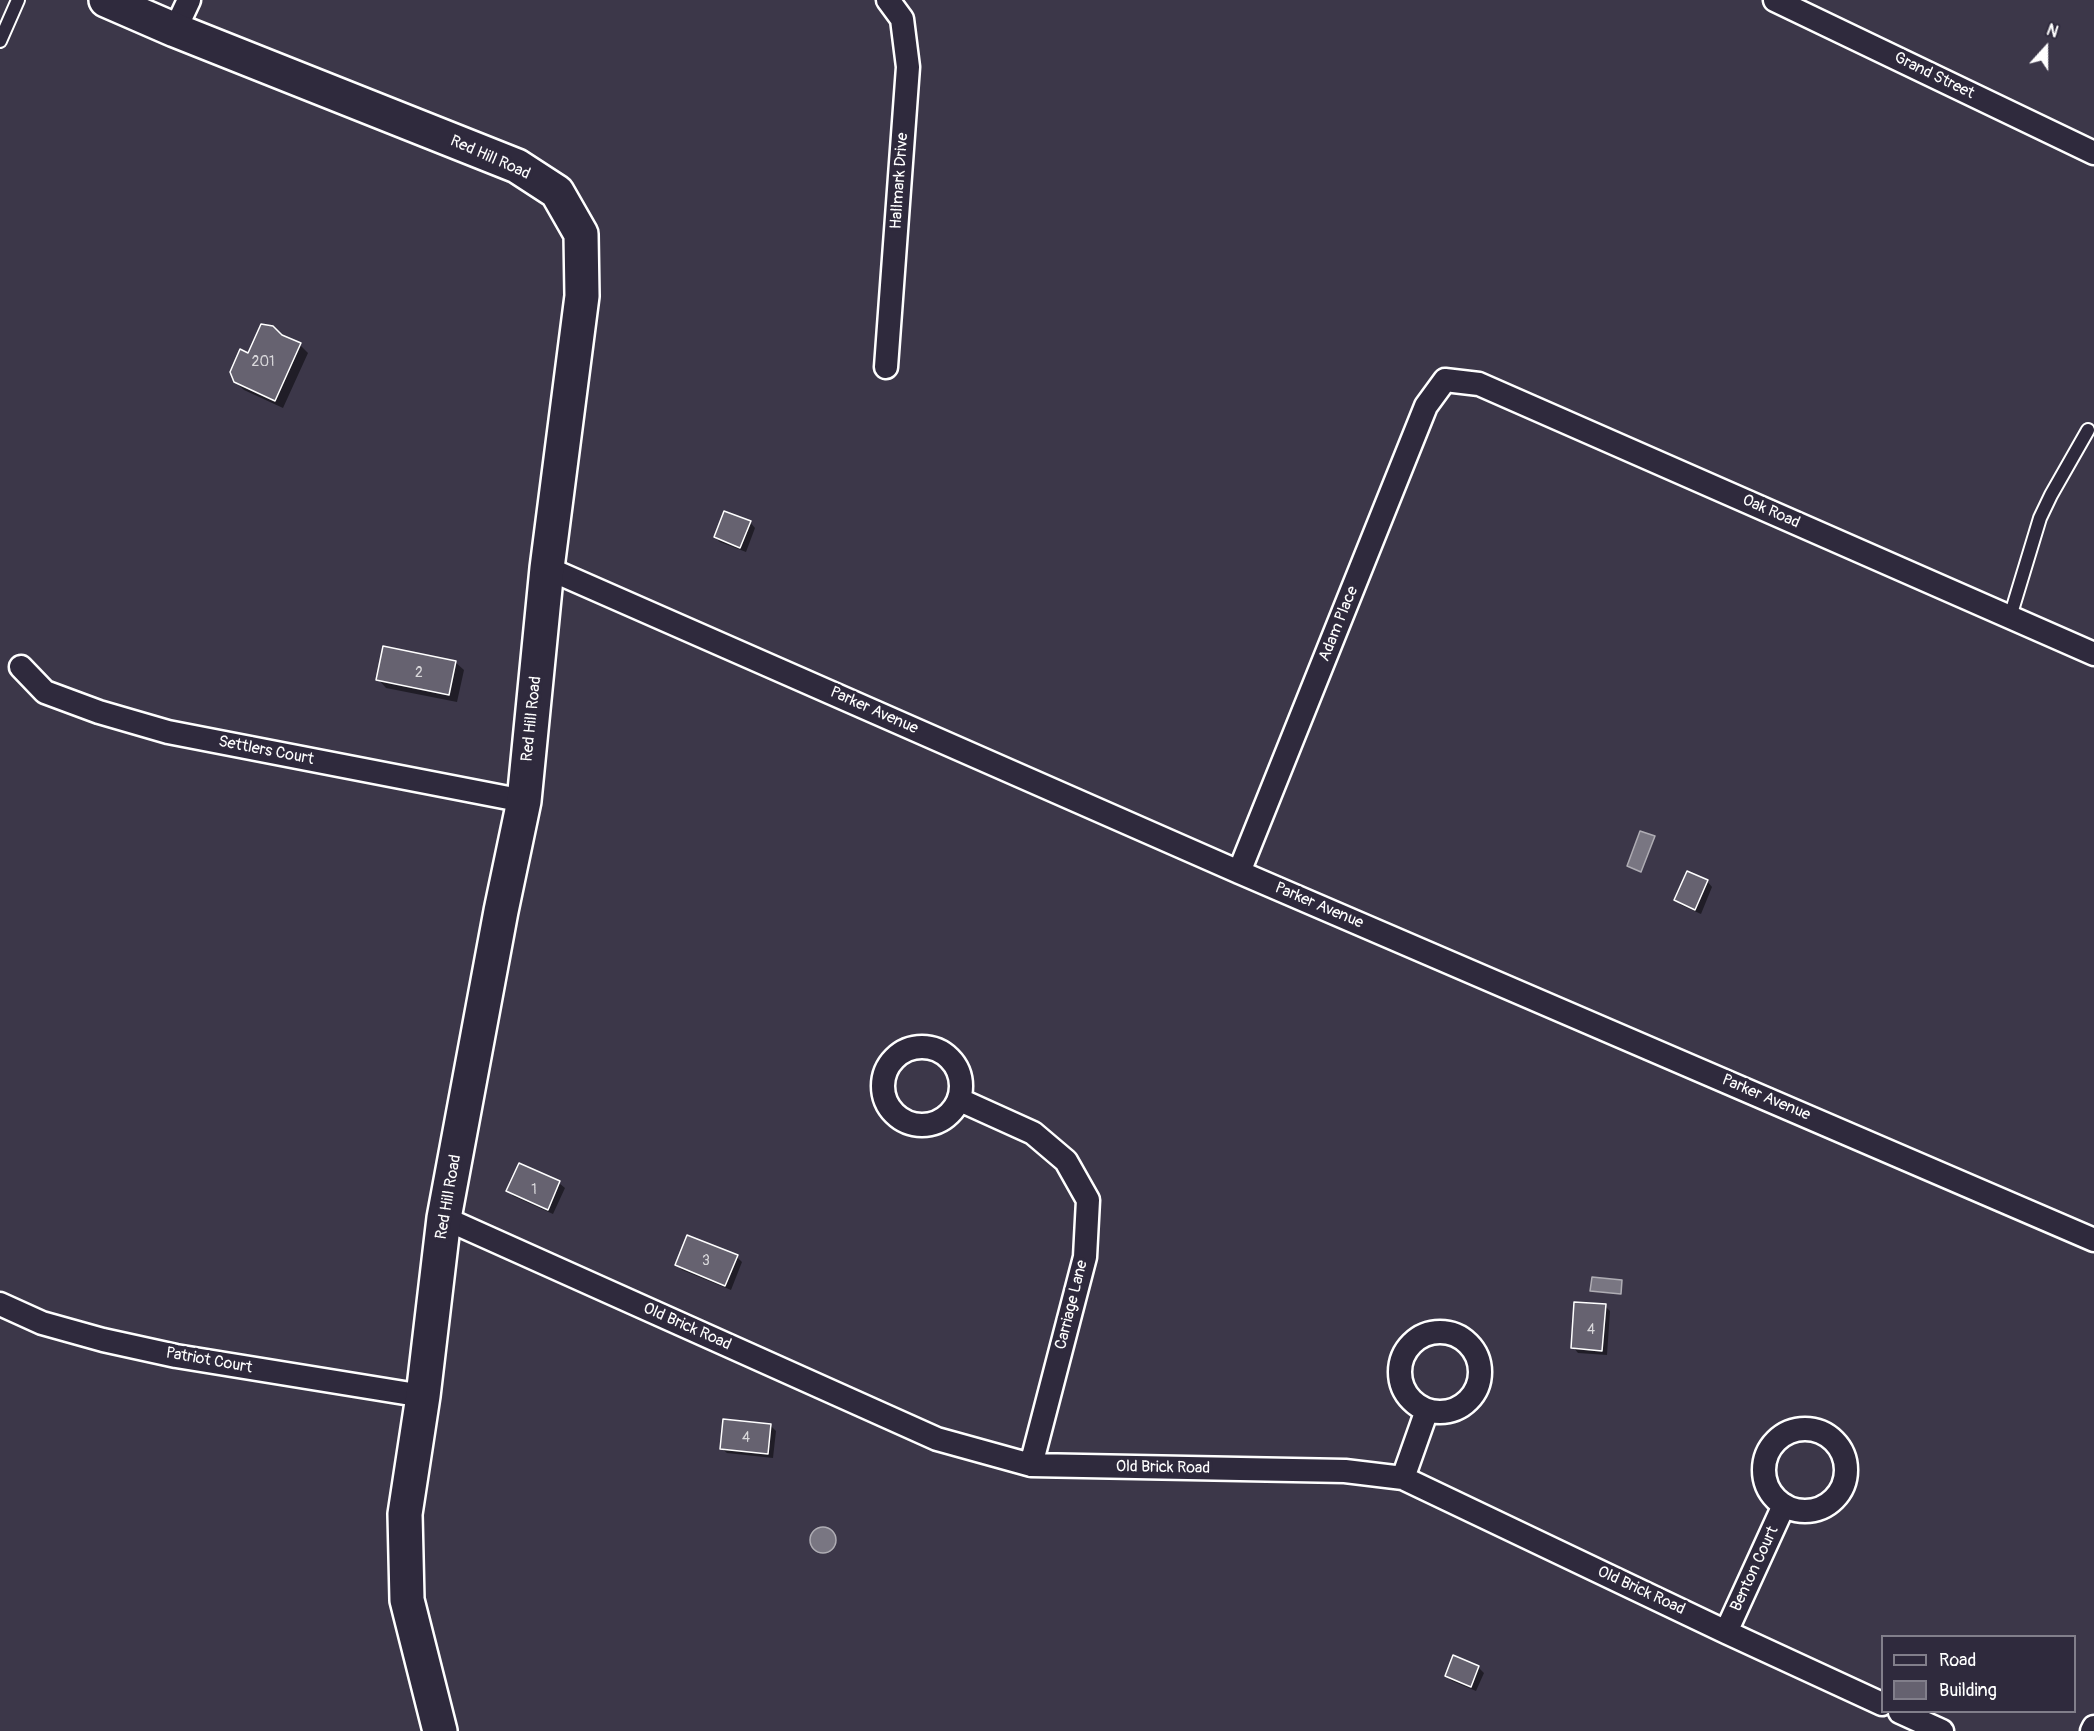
<!DOCTYPE html>
<html>
<head>
<meta charset="utf-8">
<style>
	body { margin:0 }
	#map { position:relative; width:2094px; height:1731px; overflow:hidden; background:#3c3749; font-family:Pangolin,sans-serif }
	canvas { display:block }
	.legend { position:absolute; left:1881px; top:1635px; width:195px; height:78px; box-sizing:border-box; background:#2f2a3d; border:2px solid #827f8b; margin:0; padding:8px 10px; list-style:none; font-size:18px; color:#fff }
	.legend li { display:flex; align-items:center; gap:12px; height:30px }
	.legend b { width:30px; border:2px solid #827f8b }
	.north { position:absolute; left:2016px; top:18px; width:60px; height:60px; -webkit-text-stroke:4px #2f2a3d; paint-order:stroke; rotate:21deg; font-size:16px; font-weight:700; line-height:24px; text-align:center; color:#fff }
	.north::after { content:''; display:block; margin:auto; width:21px; height:27px; background:#fff; clip-path:polygon(50% 0,100% 100%,50% 72%,0 100%) }
</style>
</head>
<body>
<div id="map">
<canvas width="2094" height="1731"></canvas>
<ul class="legend">
<li><b style="height:8px;background:#2f2a3d"></b>Road</li>
<li><b style="height:16px;background:#666270"></b>Building</li>
</ul>
<div class="north">N</div>
</div>
<script>
const g = document.querySelector('canvas').getContext('2d');
g.lineJoin = 'round';
function paint(path, color) { g.fillStyle = color; g.fill(path, 'evenodd'); }
function trace(path, color, width, dash) { g.strokeStyle = color; g.lineWidth = width; g.lineCap = dash ? 'butt' : 'round'; g.setLineDash(dash || []); g.stroke(path); }
function label(font, color, halo, rows, align = 'center') {
  g.font = font + ' Pangolin,sans-serif'; g.lineWidth = 6; g.setLineDash([]); g.textBaseline = 'middle'; g.strokeStyle = halo; g.fillStyle = color; for (const [text, x, y, turn = 0] of rows) {
    g.save(); g.translate(x, y); g.rotate((+turn || 0) * Math.PI / 180); g.textAlign = isNaN(turn) ? turn : align; if (halo) g.strokeText(text, 0, 0); g.fillText(text, 0, 0); g.restore();
  }
}
const water = new Path2D(`
	M 1640,831 L 1655,836 L 1641,872 L 1627,866 Z
	M 1592,1277 L 1622,1280 L 1621,1294 L 1590,1291 Z
	M810 1540a13 13 0 1 1 26 0a13 13 0 1 1-26 0Z`);
paint(water, '#797682');
trace(water, '#afadb4', 1.5);
paint(new Path2D(`
	M 281,336 L 300,345 L 308,353 L 283,408 L 244,390 L 235,382 L 249,355 Z
	M 750,522 L 755,528 L 746,552 L 720,542 L 715,537 Z
	M 455,662 L 464,670 L 457,702 L 386,688 L 378,679 Z
	M 1707,881 L 1712,887 L 1701,914 L 1681,905 L 1676,900 Z
	M 519,1165 L 559,1183 L 565,1188 L 553,1214 L 513,1196 L 508,1190 Z
	M 737,1257 L 742,1262 L 731,1290 L 682,1270 L 676,1265 Z
	M 1605,1306 L 1610,1311 L 1607,1355 L 1578,1353 L 1573,1347 Z
	M 771,1426 L 776,1431 L 773,1458 L 727,1453 L 721,1448 Z
	M 1454,1657 L 1479,1668 L 1484,1673 L 1476,1691 L 1452,1681 L 1446,1676 Z`), '#0007');
const building = new Path2D(`
	M 261,324 L 273,326 L 282,335 L 301,343 L 275,401 L 234,382 L 230,372 L 240,349 L 248,353 Z
	M 724,511 L 751,521 L 740,548 L 714,537 Z
	M 383,646 L 456,661 L 449,695 L 376,680 Z
	M 1687,871 L 1708,880 L 1695,910 L 1674,900 Z
	M 519,1163 L 560,1181 L 548,1210 L 506,1191 Z
	M 687,1235 L 738,1255 L 725,1286 L 675,1265 Z
	M 1574,1302 L 1606,1304 L 1602,1351 L 1571,1348 Z
	M 723,1419 L 771,1424 L 768,1454 L 720,1449 Z
	M 1453,1655 L 1479,1666 L 1471,1687 L 1445,1676 Z`);
paint(building, '#666270');
trace(building, '#fff', 1.5);
const lane = new Path2D(`
	M 0,41 L 18,0
	M 2010,617 L 2040,518 L 2051,495 L 2088,430`);
const street = new Path2D(`
	M 1775,0 L 2094,153
	M 175,30 L 189,0
	M 886,367 L 908,67 L 902,19 L 888,0
	M 547,568 L 1239,872 L 2094,1240
	M 21,667 L 45,692 L 99,712 L 168,732 L 524,801
	M 1239,872 L 1426,406 L 1445,380 L 1479,384 L 2094,654
	M883 1086a39 39 0 1 1 78 0a39 39 0 1 1-78 0Z
	M 960,1100 L 1033,1133 L 1066,1161 L 1088,1200 L 1085,1257 L 1031,1465
	M 444,1218 L 937,1439 L 1031,1465 L 1345,1471 L 1403,1478 L 1726,1632 L 1882,1704
	M 0,1304 L 42,1323 L 103,1340 L 176,1356 L 423,1396
	M1400 1372a40 40 0 1 1 80 0a40 40 0 1 1-80 0Z
	M1764 1470a41 41 0 1 1 82 0a41 41 0 1 1-82 0Z
	M 1403,1478 L 1427,1410
	M 1726,1632 L 1784,1505
	M 1900,1712 L 1942,1731
	M 2092,1731 L 2094,1727`);
const secondary = new Path2D(`
	M 106,0 L 175,30 L 517,166 L 557,192 L 581,234 L 582,296 L 547,568 L 524,801 L 501,911 L 444,1218 L 423,1396 L 405,1514 L 407,1600 L 440,1731`);
trace(lane, '#fff', 16);
trace(street, '#fff', 27);
trace(secondary, '#fff', 38);
trace(lane, '#2f2a3d', 12);
trace(street, '#2f2a3d', 22);
trace(secondary, '#2f2a3d', 33);
label('14px', '#d9d8db', null, [
	["201",263,362],
	["2",419,673],
	["1",534,1190],
	["3",706,1261],
	["4",1591,1330],
	["4",746,1438]
]);
label('16px', '#fff', '#2f2a3d', [
	["Grand Street",1934,76,26],
	["Red Hill Road",490,158,24],
	["Hallmark Drive",900,181,-86],
	["Oak Road",1771,512,24],
	["Adam Place",1339,624,-68],
	["Parker Avenue",874,711,24],
	["Red Hill Road",532,719,-84],
	["Settlers Court",266,751,11],
	["Parker Avenue",1319,906,23],
	["Parker Avenue",1766,1098,23],
	["Red Hill Road",449,1197,-80],
	["Carriage Lane",1072,1305,-76],
	["Old Brick Road",687,1327,24],
	["Patriot Court",209,1361,10],
	["Old Brick Road",1163,1468,1],
	["Benton Court",1755,1569,-65],
	["Old Brick Road",1641,1591,25]
]);
</script>
</body>
</html>
